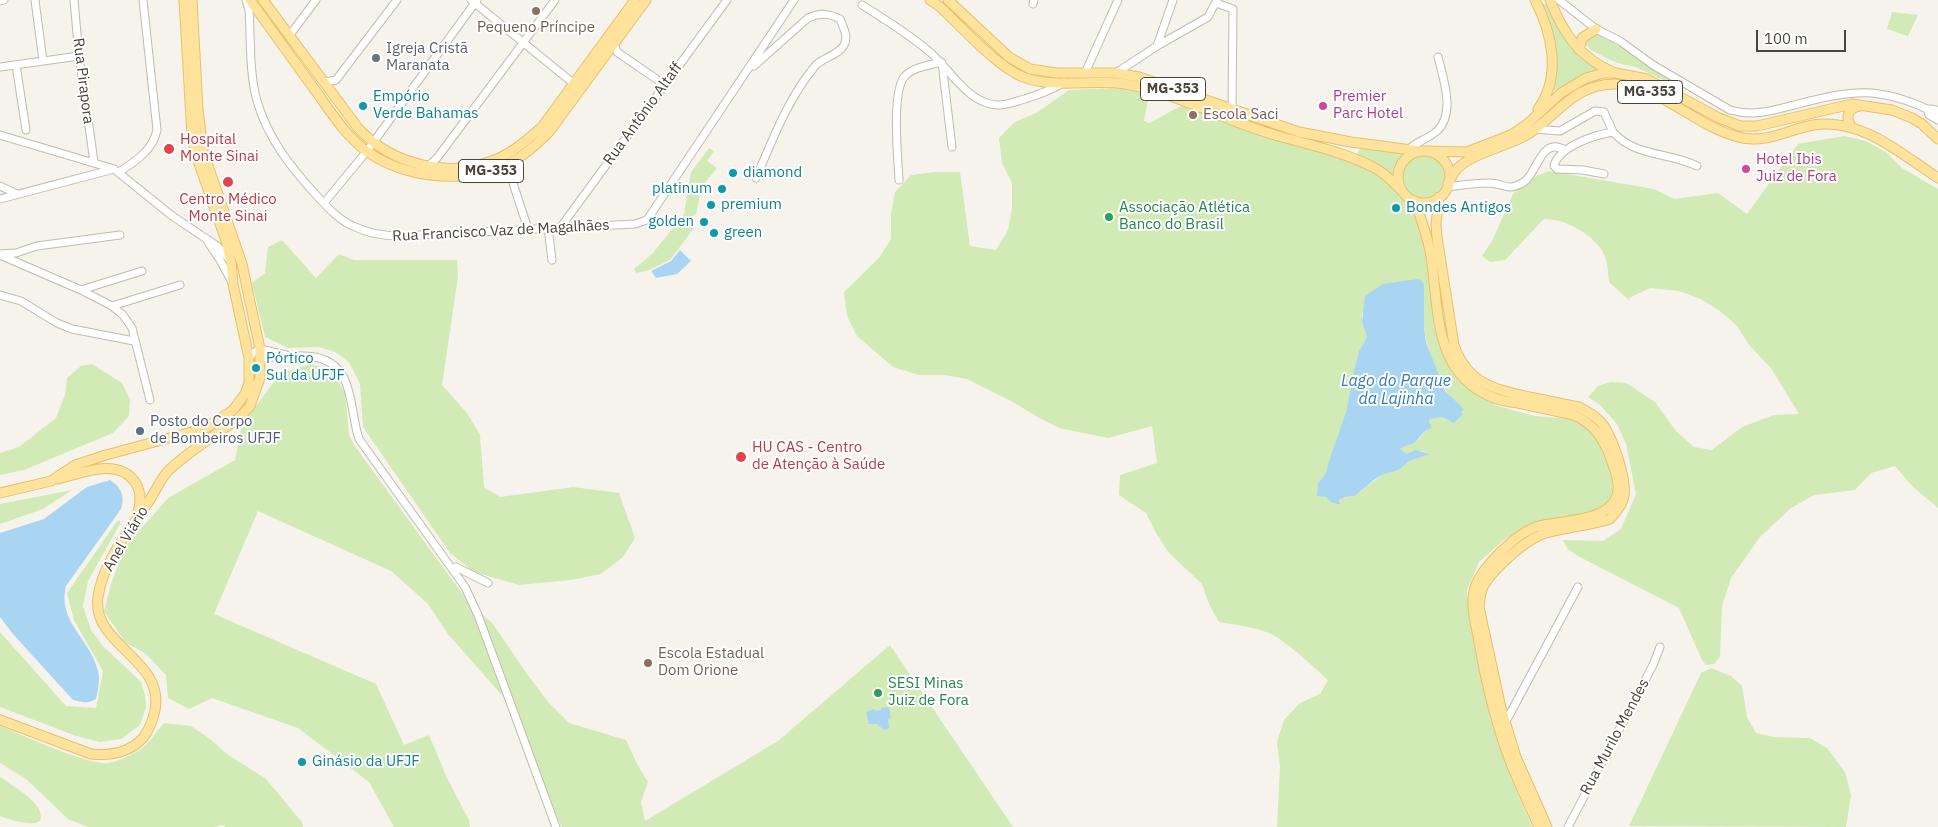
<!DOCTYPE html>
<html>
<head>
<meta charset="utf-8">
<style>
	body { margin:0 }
	#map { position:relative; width:1938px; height:827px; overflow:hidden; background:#f6f3ec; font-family:"IBM Plex Sans",sans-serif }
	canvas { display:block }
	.scale { position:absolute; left:1756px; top:30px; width:90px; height:22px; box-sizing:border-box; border:2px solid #4b4439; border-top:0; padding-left:6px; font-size:15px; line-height:18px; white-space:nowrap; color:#4b4439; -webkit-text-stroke:4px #fff; paint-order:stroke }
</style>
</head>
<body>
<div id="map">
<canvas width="1938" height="827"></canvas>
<div class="scale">100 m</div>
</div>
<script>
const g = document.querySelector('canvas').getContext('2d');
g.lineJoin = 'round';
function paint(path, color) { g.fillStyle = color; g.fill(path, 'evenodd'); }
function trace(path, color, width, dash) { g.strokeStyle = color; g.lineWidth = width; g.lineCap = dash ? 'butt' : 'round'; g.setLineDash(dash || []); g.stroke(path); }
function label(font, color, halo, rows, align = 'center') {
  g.font = font + ' "IBM Plex Sans",sans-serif'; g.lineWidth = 4; g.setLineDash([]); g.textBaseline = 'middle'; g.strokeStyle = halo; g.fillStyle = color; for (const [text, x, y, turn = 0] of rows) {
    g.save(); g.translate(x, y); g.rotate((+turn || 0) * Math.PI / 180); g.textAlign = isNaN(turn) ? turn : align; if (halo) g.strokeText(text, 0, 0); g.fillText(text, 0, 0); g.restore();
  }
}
paint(new Path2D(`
	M 1541,3 L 1550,5 L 1559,26 L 1602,70 L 1586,74 L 1551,92 C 1552,84 1555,76 1556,68 C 1560,45 1549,24 1541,3 Z
	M 1892,12 L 1918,15 L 1908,36 L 1887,29 Z
	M 1596,34 L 1621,47 L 1652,69 L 1679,86 L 1678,87 L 1636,67 L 1618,63 L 1608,59 L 1591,50 L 1583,42 Z
	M 1118,88 L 1149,95 L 1144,121 L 1149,123 L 1181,106 L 1366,168 C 1389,179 1406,195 1418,217 L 1454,373 L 1468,389 L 1494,404 L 1494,405 L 1535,416 L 1572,419 L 1584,425 L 1594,432 L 1606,452 L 1612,476 L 1613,494 L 1607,503 L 1598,511 L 1537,522 L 1504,540 L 1479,562 L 1467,590 L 1469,618 L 1491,721 L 1518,794 L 1532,827 L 1277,827 L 1280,767 L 1277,742 L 1284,720 L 1300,703 L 1320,694 L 1328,680 C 1314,667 1289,644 1273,635 C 1257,627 1237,625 1219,622 L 1209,604 L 1202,584 L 1169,553 L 1156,533 L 1146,513 L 1119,495 L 1120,475 L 1157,463 L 1152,426 L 1108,438 L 1059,428 L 1036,416 L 1013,402 L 967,379 L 945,375 L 919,375 L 893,367 L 857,336 L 847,316 L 844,292 L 879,258 L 891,239 L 891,214 L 895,192 L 911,175 L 935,172 L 960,172 L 970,246 L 996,250 L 1008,230 L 1012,208 L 1012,183 L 1002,163 L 999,138 L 1015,122 L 1038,112 L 1069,90 ZM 1362,313 L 1424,329 C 1428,350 1436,371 1445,389 C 1450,400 1460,401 1461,415 L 1457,421 L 1450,421 L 1442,417 L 1430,419 L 1429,421 L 1432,428 C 1422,431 1423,437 1416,441 C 1410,445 1405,443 1400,449 L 1407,454 L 1422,451 L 1429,454 L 1409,461 L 1399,470 L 1382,475 L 1355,496 L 1345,497 L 1339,500 L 1340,503 C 1333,504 1330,502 1327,497 L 1322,496 L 1318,483 L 1326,473 L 1328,464 L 1339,437 L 1346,412 L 1354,370 L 1359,351 L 1367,337 L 1362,322 Z
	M 1844,136 L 1866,141 L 1886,152 L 1902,168 L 1938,189 L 1938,508 L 1912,486 L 1895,466 L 1871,473 L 1855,490 L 1814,495 L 1791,508 L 1760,537 L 1731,578 L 1722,606 L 1720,657 L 1714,664 L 1706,665 L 1702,660 L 1679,608 L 1576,555 L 1567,548 L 1563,540 L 1603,541 L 1621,529 L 1636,494 L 1626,444 L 1617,424 L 1599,404 L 1588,397 L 1598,386 L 1611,382 L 1626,383 L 1655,402 L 1676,431 L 1694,447 L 1712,450 L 1742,427 L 1774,415 L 1799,414 L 1771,368 L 1750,346 L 1737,326 L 1720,311 L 1701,299 L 1679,291 L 1650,288 L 1629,298 L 1630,301 L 1609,282 C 1608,275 1608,266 1606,259 C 1600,238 1566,218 1544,219 L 1505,260 L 1490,262 L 1482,256 L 1492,241 L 1513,194 L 1534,177 L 1549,171 L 1654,189 L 1674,199 L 1718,193 L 1747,214 L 1798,144 Z
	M 1364,145 L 1416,151 C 1401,160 1397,169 1398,186 L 1356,159 L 1358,152 Z
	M 709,148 L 714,151 L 707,161 L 717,168 L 701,188 L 696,215 L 693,216 L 694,228 L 670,260 L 649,270 L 636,273 L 634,269 L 653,253 L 684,214 L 691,172 Z
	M1400 177a23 23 0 1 1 46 0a23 23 0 1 1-46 0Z
	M 282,240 L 316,278 L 339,254 L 354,260 L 457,260 L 458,277 L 442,385 L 467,413 L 480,435 L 484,487 L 500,497 L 573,487 L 619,493 L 635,538 L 623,557 L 601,574 L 571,580 L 519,585 L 474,572 L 450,553 L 363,427 L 360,384 L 349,362 L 335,352 L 319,347 L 288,348 L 265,337 L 252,283 L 265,273 L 268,247 Z
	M 92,364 L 122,383 L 130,399 L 129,416 L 113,433 L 24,470 L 0,475 L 0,453 L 19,447 L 56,418 L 65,395 L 67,378 L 81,366 Z
	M 311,364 L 331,370 L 345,393 L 349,435 L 354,445 L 466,599 L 493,624 L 527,674 L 549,703 L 569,723 L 626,740 L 637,764 L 648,782 L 641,802 L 645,821 L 778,741 L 890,645 L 1013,827 L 562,827 L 543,787 L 515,710 L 448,634 L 428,604 L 391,571 L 258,511 L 214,614 L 376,684 L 404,745 L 429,735 L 447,778 L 469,820 L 470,827 L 394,827 L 369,782 L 298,728 L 212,698 L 189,709 L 168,698 L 166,675 L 146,654 L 125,642 L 104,611 L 111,584 L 125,547 L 168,498 L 235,460 L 242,424 L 281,373 Z
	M 72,490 L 43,509 L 0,524 L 0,504 Z
	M 118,520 L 121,522 L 88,581 L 83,606 L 91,630 L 103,646 L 141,682 L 145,695 L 146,707 L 140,725 L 121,739 L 100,742 L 76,736 L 0,707 L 0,632 L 66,706 L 96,708 L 103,671 L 74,620 L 67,593 Z
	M 1711,668 L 1731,676 L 1742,686 L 1747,717 L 1756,733 L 1773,737 L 1810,738 L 1827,748 L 1845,772 L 1851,795 L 1846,827 L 1629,826 L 1701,673 Z
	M 164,723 L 191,726 L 210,739 L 227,754 L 266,779 L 302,822 L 303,827 L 226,827 L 222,825 L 215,827 L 88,827 L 68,819 L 26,779 L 0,763 L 0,726 C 23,735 88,766 109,763 C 119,761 129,756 138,751 C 148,745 156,732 164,723 Z
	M 0,777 C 13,786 28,794 37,806 C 40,810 42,816 40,821 C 33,827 10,820 0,816 Z`), '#d2eab5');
paint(new Path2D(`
	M 680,250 L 691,261 L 677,274 L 656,278 L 651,271 L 671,261 Z
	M 1418,279 L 1422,281 L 1424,285 L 1424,329 L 1426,342 L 1445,391 L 1462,407 L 1463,410 L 1461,412 L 1463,414 L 1454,423 L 1442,417 L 1430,419 L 1429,421 L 1432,428 C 1423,430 1422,436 1415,442 C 1410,446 1404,445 1400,449 L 1407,454 L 1415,450 L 1430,454 L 1409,461 L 1399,470 L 1382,475 L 1374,480 L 1355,496 L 1345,497 L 1339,500 L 1340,504 C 1333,504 1330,502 1326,497 L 1317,496 L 1318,483 L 1326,473 L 1328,464 L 1346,412 L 1354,370 L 1359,351 L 1367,337 L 1362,322 L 1365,296 L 1383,284 Z
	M 110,480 C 122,488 125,496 121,509 L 66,586 C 57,621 89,638 97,668 C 101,678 98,689 96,699 C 88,704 82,702 73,700 L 13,634 L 0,617 L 0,533 L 44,519 L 87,487 Z
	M 885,707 L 889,708 L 891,718 L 888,719 L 889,727 L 888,729 L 884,730 L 877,724 L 869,724 L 866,712 L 874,709 L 876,711 L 881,710 L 881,708 Z`), '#a9d4f2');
const minor = new Path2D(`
	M 35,0 L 43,61
	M 74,0 L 79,56 L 94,162
	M 246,0 L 249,10 C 251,40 249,72 257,101 C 268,139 292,169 318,197 C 328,208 339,220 353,226 C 369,234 384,236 401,236 L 635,224 L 647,220 L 794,0
	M 471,0 L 573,83 L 578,84
	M 1559,0 L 1596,29 L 1620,41 L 1653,65 L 1730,110 C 1754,117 1775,110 1798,104 C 1850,90 1879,86 1929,110
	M 0,1 L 4,0
	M 1216,3 L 1233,9 L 1232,110
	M 1033,4 L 1034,0
	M 862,5 C 886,20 910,35 931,53 C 951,71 969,105 999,105 C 1008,105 1017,101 1025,99 C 1039,94 1051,91 1064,82
	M 289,36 L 316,0
	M 614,43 L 617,52 L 665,85
	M 1157,46 L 1173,0
	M 942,63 L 952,147
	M 16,65 L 26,130
	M 754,66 L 808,18 C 820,13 828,13 840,19 C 843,27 849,37 844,45 C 839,55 824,57 816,65 C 788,98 773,139 756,178
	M 0,67 L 79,56
	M 1085,73 L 1118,0
	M 1116,73 L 1157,46 L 1208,17 L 1217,0
	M 325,82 L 336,80 L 397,0
	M 1934,117 L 1936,115 L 1936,110 L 1930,109 L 1928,112 L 1929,115 L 1938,120
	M 1535,129 L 1560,131 L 1595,111 L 1604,112 L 1613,132
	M 0,135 L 114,169 L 171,215 L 217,246 L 231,261
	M 1408,150 C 1417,141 1428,139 1437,131 C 1456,113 1443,78 1438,57
	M 507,165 L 528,229
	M 428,166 L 437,158 L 555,0
	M 119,172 C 136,161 153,150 157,130 L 143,0
	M 1604,174 L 1583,170 L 1557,169 L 1554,166 C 1559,146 1595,135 1613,132 C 1635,157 1669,152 1697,166
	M 899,180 C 898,159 891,91 905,76 C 914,67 930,65 941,62
	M 0,186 L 17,194
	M 1447,187 C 1461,185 1476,183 1490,183 C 1506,184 1507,192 1524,182 C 1538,172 1541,136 1565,150
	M 0,199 L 114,169
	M 324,203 L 367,151 L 477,0
	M 548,228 L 552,260
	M 560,228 L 727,0
	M 208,242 L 220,260 L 231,280
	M 0,254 L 16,253 L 37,246 L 120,235
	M 0,255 L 81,290 L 112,306 L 123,315 L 132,328 L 150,400
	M 81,290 L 142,271
	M 0,295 L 21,301 L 57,323 L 72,329 L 134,341
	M 112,306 L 180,285
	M 249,358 L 253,353 L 260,349 L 286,355
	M 261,358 C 292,356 333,347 346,383 C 353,401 353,421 359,439 L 465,587 L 478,615 L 556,827
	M 456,567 L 488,583
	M 1504,725 L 1578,587
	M 1568,827 L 1653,665 L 1660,647`);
const major = new Path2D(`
	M 250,0 C 272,30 293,60 315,90 C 331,112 346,137 369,153 C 396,171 429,178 460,176 C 499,174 523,159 549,132 L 646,0
	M 263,0 L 358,128 C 392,165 451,180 499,158 C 515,151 528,139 542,127 L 635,0
	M 930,0 L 939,6 C 961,26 996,66 1023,77 C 1054,89 1092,79 1125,84 C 1173,92 1218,117 1265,132 C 1300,143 1340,150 1373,167 C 1384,172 1393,182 1402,191
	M 948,0 L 1009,57 L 1030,69 L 1056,73 L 1116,73 L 1139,77 L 1299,132 L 1351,142 L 1419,151
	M 1535,0 C 1552,33 1562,76 1538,109
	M 1550,0 C 1563,33 1580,58 1613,72
	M 1579,50 L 1582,38 L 1596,29
	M 1851,127 C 1845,116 1848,108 1860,106
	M 1428,151 L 1467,152 L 1511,135 L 1526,125 L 1561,93 L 1586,78 L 1604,73 L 1616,73 L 1647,79 L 1719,118 L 1740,126 L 1757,126 L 1852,104 L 1892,110 L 1912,118 L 1922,124 L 1938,139
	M1398 177a26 26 0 1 1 52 0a26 26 0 1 1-52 0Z
	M 1448,183 C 1451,179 1452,174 1456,170 C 1468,155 1504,147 1523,137 C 1544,126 1559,105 1580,93 C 1642,60 1686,127 1743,138 C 1767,143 1790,129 1813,125 C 1861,117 1901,154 1938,178
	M 1439,197 L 1436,224 L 1437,237 L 1454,345 C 1467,383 1493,389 1529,397 C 1546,400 1563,404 1579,407 C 1588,412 1598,417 1604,426 C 1613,440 1629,483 1623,500 C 1621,507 1615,513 1610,519 C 1589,526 1567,527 1546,533 C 1526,539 1495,567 1484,585 C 1480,592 1480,599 1479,607 L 1501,708 L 1516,757 L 1547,827
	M 1415,201 C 1421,219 1428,237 1431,256 C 1439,309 1433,373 1492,397 C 1500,401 1509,402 1518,403 C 1536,407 1555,411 1574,415 C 1594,424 1604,439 1611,459 C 1614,469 1619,479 1618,489 C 1617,522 1563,520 1539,526 C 1517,532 1479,569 1474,591 C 1471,606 1475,622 1478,636 C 1485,678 1495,721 1510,761 C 1519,783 1529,805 1539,827
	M 58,479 C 82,473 118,457 135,482 C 141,491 141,502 138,512
	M 0,493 L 51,481 L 75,465 L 106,455 L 206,428 L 233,410 L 245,394 L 249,383 L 249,358 L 233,284 L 231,262 L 226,241 L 195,152 L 192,136 L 184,0
	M 0,720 L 91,754 C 110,756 129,753 143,738 C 149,730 153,720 155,710 C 165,659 91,645 98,597 C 103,561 130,530 149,501 C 156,491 161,477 170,469 C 191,450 217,434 240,417 L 250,406 L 260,378 L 260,349 L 242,264 L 203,151 L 198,109 L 192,0`);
trace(minor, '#c2bbae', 9);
trace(major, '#e6c16a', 11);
trace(minor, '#fff', 7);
trace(major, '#ffe39c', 9);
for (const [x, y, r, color] of [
	[536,11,5,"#8d6e63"],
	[376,58,5,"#6b7280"],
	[363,106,5,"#0f9aa8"],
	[1323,106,5,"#d1479c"],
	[1193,115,5,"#8d6e63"],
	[169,149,6,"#e0444e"],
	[1746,169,5,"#d1479c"],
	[733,173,5,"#0f9aa8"],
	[228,182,6,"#e0444e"],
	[722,189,5,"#0f9aa8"],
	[711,205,5,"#0f9aa8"],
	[1396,208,5,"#0f9aa8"],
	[1109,217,5,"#2e9e5b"],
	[704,222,5,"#0f9aa8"],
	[714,233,5,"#0f9aa8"],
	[256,368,5,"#0f9aa8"],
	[140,431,5,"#5c6f8a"],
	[741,457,6,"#e0444e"],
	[648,663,5,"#8d6e63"],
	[878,693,5,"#2e9e5b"],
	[302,762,5,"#0f9aa8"]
]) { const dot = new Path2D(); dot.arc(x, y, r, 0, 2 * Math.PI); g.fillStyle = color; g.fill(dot); trace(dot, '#fff', 2); }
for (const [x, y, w] of [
	[1173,89,65],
	[1650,92,65],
	[491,171,65]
]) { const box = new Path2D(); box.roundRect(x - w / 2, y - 11.5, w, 23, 4); g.fillStyle = '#fff'; g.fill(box); trace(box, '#4b4439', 1); }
label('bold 14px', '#4b4439', null, [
	["MG-353",1173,89],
	["MG-353",1650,92],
	["MG-353",491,171]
]);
label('15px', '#785e54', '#fff', [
	["Pequeno Príncipe",536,28,"center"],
	["Escola Saci",1203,115],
	["Escola Estadual",658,654],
	["Dom Orione",658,671]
], 'left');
label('15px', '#5b616d', '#fff', [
	["Igreja Cristã",386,49],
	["Maranata",386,66]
], 'left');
label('15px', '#4b4439', '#fff', [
	["Rua Pirapora",83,81,83],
	["Rua Antônio Altaff",643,114,-54],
	["Rua Francisco Vaz de Magalhães",501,231,-3],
	["Anel Viário",126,539,-59],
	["Rua Murilo Mendes",1615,737,-62]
]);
label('15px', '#0d838f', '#fff', [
	["Empório",373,97],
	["Verde Bahamas",373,114],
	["diamond",743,173],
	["platinum",712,189,"right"],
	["premium",721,205],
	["Bondes Antigos",1406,208],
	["golden",694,222,"right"],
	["green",724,233],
	["Pórtico",266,359],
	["Sul da UFJF",266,376],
	["Ginásio da UFJF",312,762]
], 'left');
label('15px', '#b23c85', '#fff', [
	["Premier",1333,97],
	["Parc Hotel",1333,114],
	["Hotel Ibis",1756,160],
	["Juiz de Fora",1756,177]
], 'left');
label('15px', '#be3a42', '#fff', [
	["Hospital",180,140],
	["Monte Sinai",180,157],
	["Centro Médico",228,200,"center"],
	["Monte Sinai",228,217,"center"],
	["HU CAS - Centro",752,448],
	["de Atenção à Saúde",752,465]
], 'left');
label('15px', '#27864d', '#fff', [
	["Associação Atlética",1119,208],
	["Banco do Brasil",1119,225],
	["SESI Minas",888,684],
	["Juiz de Fora",888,701]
], 'left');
label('15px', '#4e5e75', '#fff', [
	["Posto do Corpo",150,422],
	["de Bombeiros UFJF",150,439]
], 'left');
label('italic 16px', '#2e7ab2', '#fff', [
	["Lago do Parque",1396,381],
	["da Lajinha",1396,399]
]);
</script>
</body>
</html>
